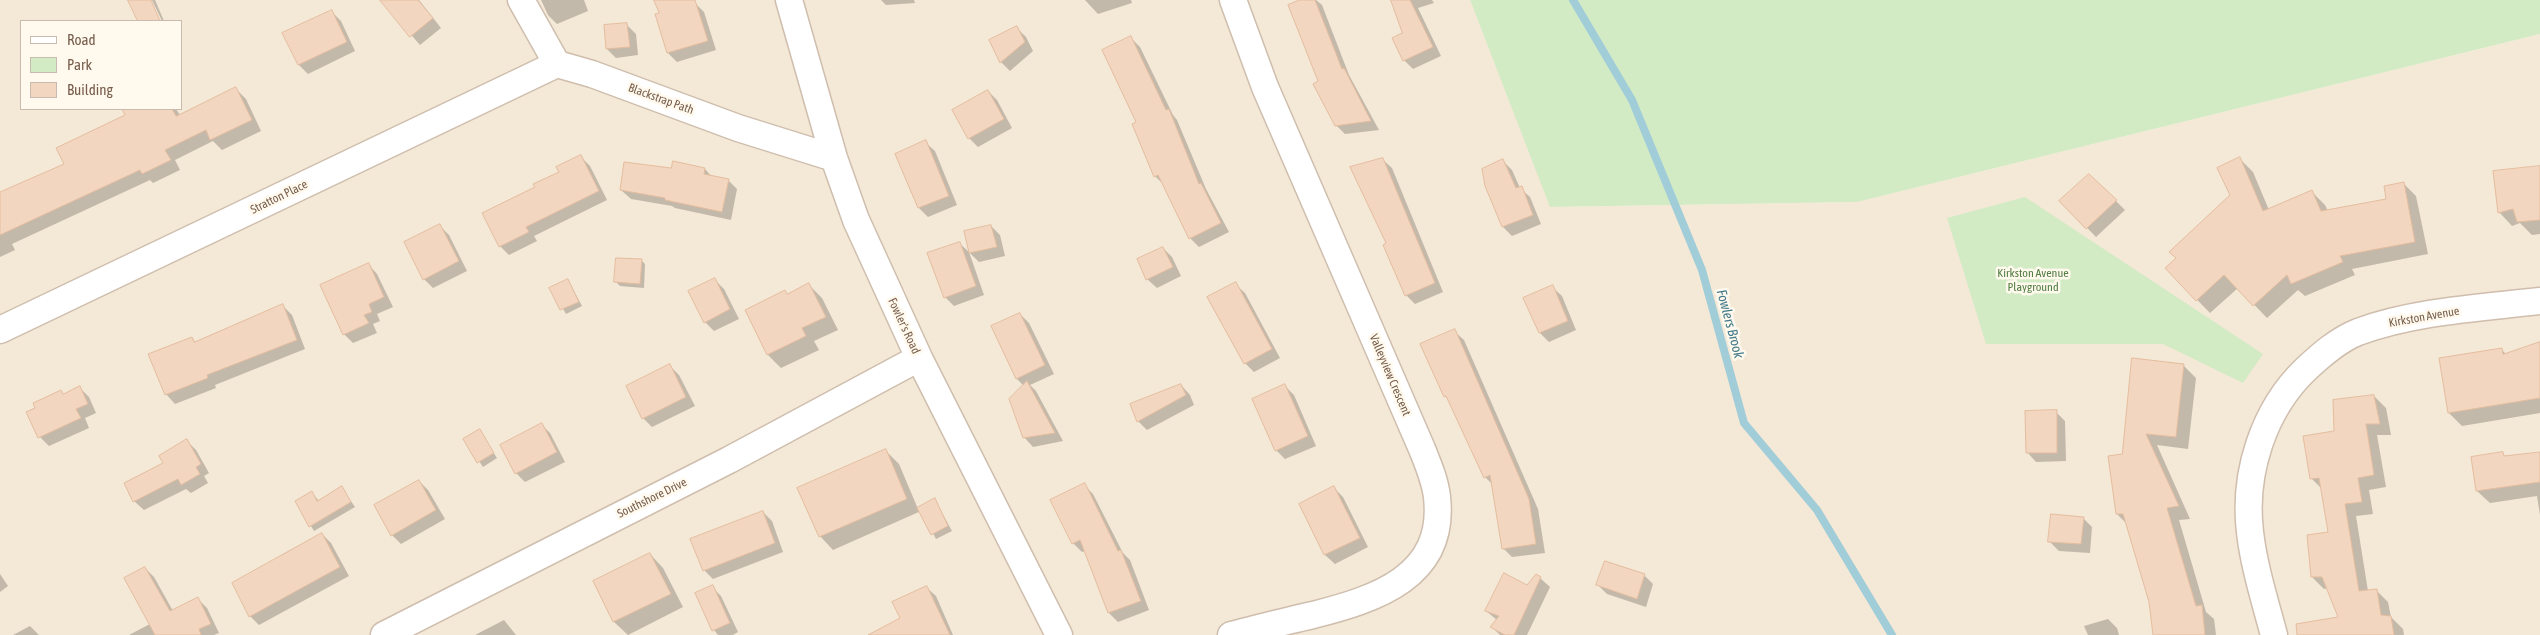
<!DOCTYPE html>
<html>
<head>
<meta charset="utf-8">
<style>
	body { margin:0 }
	#map { position:relative; width:2540px; height:635px; overflow:hidden; background:#fdf5e7; font-family:"Asap Condensed",sans-serif }
	canvas { display:block }
	.legend { position:absolute; left:20px; top:20px; width:162px; height:90px; box-sizing:border-box; background:#fff9ee; border:1px solid #c9bbad; margin:0; padding:6px 9px; list-style:none; font-size:15px; color:#775d4b }
	.legend li { display:flex; align-items:center; gap:10px; height:25px }
	.legend b { width:25px; border:1px solid #c9bbad }
</style>
</head>
<body>
<div id="map">
<canvas width="2540" height="635"></canvas>
<ul class="legend">
<li><b style="height:6px;background:#fff"></b>Road</li>
<li><b style="height:14px;background:#d3ebc5"></b>Park</li>
<li><b style="height:14px;background:#f2d6bf"></b>Building</li>
</ul>
</div>
<script>
const g = document.querySelector('canvas').getContext('2d');
g.lineJoin = 'round';
function paint(path, color) { g.fillStyle = color; g.fill(path, 'evenodd'); }
function trace(path, color, width, dash) { g.strokeStyle = color; g.lineWidth = width; g.lineCap = dash ? 'butt' : 'round'; g.setLineDash(dash || []); g.stroke(path); }
function label(font, color, halo, rows, align = 'center') {
  g.font = font + ' "Asap Condensed",sans-serif'; g.lineWidth = 5; g.setLineDash([]); g.textBaseline = 'middle'; g.strokeStyle = halo; g.fillStyle = color; for (const [text, x, y, turn = 0] of rows) {
    g.save(); g.translate(x, y); g.rotate((+turn || 0) * Math.PI / 180); g.textAlign = isNaN(turn) ? turn : align; if (halo) g.strokeText(text, 0, 0); g.fillText(text, 0, 0); g.restore();
  }
}
paint(new Path2D(`
	M 0,0 L 1470,0 L 1551,207 L 1857,202 L 2540,34 L 2540,635 L 0,635 ZM 21,21 L 181,21 L 181,109 L 21,109 Z`), '#f4e8d6');
paint(new Path2D(`
	M 1470,0 L 2540,0 L 2540,34 L 1857,202 L 1550,207 Z
	M 2025,197 L 2263,354 L 2243,383 L 2163,344 L 1986,344 L 1947,218 Z`), '#d3ebc5');
paint(new Path2D(`
	M 152,0 L 155,0 L 164,21 L 162,21 Z
	M 381,0 L 419,0 L 441,28 L 420,45 Z
	M 541,0 L 584,0 L 588,11 L 557,24 L 548,15 Z
	M 655,0 L 692,0 L 704,12 L 716,50 L 677,62 L 668,53 L 661,13 Z
	M 881,0 L 914,0 L 915,3 L 886,5 Z
	M 1085,0 L 1131,0 L 1132,3 L 1098,14 Z
	M 1304,0 L 1316,0 L 1322,5 L 1349,75 L 1379,130 L 1345,134 L 1336,125 L 1319,82 Z
	M 1392,0 L 1432,0 L 1434,3 L 1418,8 L 1441,56 L 1413,69 L 1404,60 L 1404,34 Z
	M 332,12 L 341,21 L 355,51 L 308,74 L 299,65 L 284,34 Z
	M 626,24 L 636,34 L 638,55 L 616,58 L 607,49 Z
	M 1017,28 L 1026,37 L 1033,51 L 1010,71 L 1001,62 L 990,40 Z
	M 1131,38 L 1140,47 L 1173,115 L 1177,120 L 1206,189 L 1229,232 L 1199,247 L 1190,238 L 1164,185 L 1155,176 L 1138,123 Z
	M 236,89 L 246,99 L 261,131 L 222,150 L 213,141 L 175,160 L 180,170 L 153,183 L 150,180 L 12,244 L 15,250 L 0,257 L 0,195 L 65,164 L 127,116 L 124,109 L 176,109 L 180,115 Z
	M 988,91 L 997,100 L 1012,128 L 978,147 L 969,138 Z
	M 925,142 L 935,151 L 957,205 L 928,217 L 919,208 L 896,154 Z
	M 581,157 L 590,166 L 607,200 L 534,236 L 537,241 L 509,255 L 500,246 L 560,172 Z
	M 1382,159 L 1392,168 L 1443,292 L 1415,304 L 1406,295 Z
	M 2240,159 L 2253,172 L 2269,210 L 2312,192 L 2325,205 L 2328,211 L 2388,200 L 2403,183 L 2416,196 L 2428,254 L 2352,269 L 2355,275 L 2305,296 L 2298,290 L 2267,318 L 2238,288 L 2210,313 L 2167,269 L 2232,195 Z
	M 1503,161 L 1512,170 L 1520,188 L 1530,197 L 1541,224 L 1512,236 L 1503,227 Z
	M 2540,168 L 2540,234 L 2532,235 L 2520,223 L 2512,226 L 2499,212 Z
	M 672,169 L 705,169 L 712,177 L 728,180 L 737,189 L 731,220 L 675,208 L 672,206 L 631,199 L 621,190 Z
	M 2061,201 L 2116,201 L 2125,210 L 2096,237 Z
	M 440,226 L 449,235 L 467,271 L 433,288 L 424,279 Z
	M 991,226 L 1000,235 L 1005,256 L 979,262 L 970,253 Z
	M 959,243 L 969,252 L 984,295 L 954,306 L 945,297 Z
	M 1163,248 L 1172,257 L 1181,276 L 1157,288 L 1147,279 Z
	M 641,260 L 645,264 L 644,288 L 620,286 L 616,282 Z
	M 368,264 L 377,274 L 393,307 L 377,314 L 380,321 L 373,324 L 377,333 L 353,343 L 344,334 Z
	M 568,280 L 582,306 L 566,314 L 551,288 Z
	M 715,280 L 724,289 L 739,319 L 714,331 L 705,322 Z
	M 1235,284 L 1245,293 L 1280,358 L 1254,372 L 1245,363 Z
	M 809,285 L 822,298 L 838,330 L 814,341 L 819,350 L 781,368 L 768,355 L 747,310 L 785,292 L 788,295 Z
	M 1552,287 L 1562,296 L 1576,330 L 1549,342 L 1540,333 Z
	M 283,306 L 292,315 L 305,349 L 215,385 L 216,388 L 175,404 L 166,394 L 192,338 L 195,342 L 242,325 L 241,322 Z
	M 1020,314 L 1029,323 L 1054,374 L 1030,385 L 1036,391 L 1063,441 L 1033,447 L 1024,437 L 1024,386 L 1017,379 L 993,327 Z
	M 1454,331 L 1464,340 L 1538,509 L 1545,553 L 1512,557 L 1503,548 L 1493,485 L 1485,477 L 1450,402 L 1445,396 Z
	M 2540,343 L 2540,413 L 2462,426 L 2449,413 L 2501,349 L 2506,354 Z
	M 2183,365 L 2196,378 L 2188,449 L 2157,445 L 2190,519 L 2179,520 L 2206,612 L 2214,619 L 2216,635 L 2154,635 L 2150,601 L 2127,524 L 2117,514 L 2123,455 Z
	M 670,366 L 679,375 L 695,406 L 652,427 L 643,418 Z
	M 1181,385 L 1190,395 L 1194,405 L 1147,430 L 1138,421 L 1131,405 Z
	M 1285,386 L 1294,395 L 1316,446 L 1285,459 L 1276,450 Z
	M 80,388 L 89,397 L 96,413 L 85,418 L 89,428 L 49,446 L 40,437 L 28,412 L 61,391 L 64,395 Z
	M 2374,396 L 2386,408 L 2391,435 L 2377,435 L 2386,487 L 2369,490 L 2373,514 L 2356,516 L 2368,591 L 2376,590 L 2388,602 L 2391,617 L 2403,629 L 2404,635 L 2334,635 L 2339,618 L 2328,588 L 2324,589 L 2312,577 L 2330,533 L 2323,490 L 2311,478 L 2335,433 Z
	M 2056,412 L 2065,421 L 2066,461 L 2036,462 L 2027,452 Z
	M 541,424 L 550,433 L 565,462 L 525,482 L 516,473 Z
	M 479,430 L 497,458 L 483,467 L 464,439 Z
	M 187,441 L 196,450 L 209,473 L 204,476 L 208,483 L 191,493 L 186,489 L 144,510 L 134,501 L 164,463 Z
	M 886,451 L 899,464 L 918,509 L 935,500 L 952,531 L 936,539 L 921,511 L 833,550 L 820,536 Z
	M 2502,453 L 2506,457 L 2540,453 L 2540,515 L 2537,496 L 2490,503 L 2477,491 Z
	M 419,481 L 428,490 L 445,519 L 401,544 L 392,535 Z
	M 1084,485 L 1093,494 L 1123,553 L 1130,560 L 1149,610 L 1118,622 L 1109,613 L 1085,551 L 1082,552 L 1073,543 Z
	M 341,487 L 355,507 L 314,531 L 296,501 L 312,493 L 319,501 Z
	M 1334,488 L 1343,497 L 1368,547 L 1335,564 L 1325,555 L 1300,504 Z
	M 763,512 L 772,521 L 783,552 L 713,579 L 704,570 Z
	M 2083,518 L 2092,527 L 2090,553 L 2059,551 L 2050,542 Z
	M 322,534 L 331,543 L 349,576 L 259,625 L 250,616 L 284,558 L 282,555 Z
	M 650,554 L 663,568 L 683,607 L 628,635 L 614,622 L 594,582 Z
	M 145,568 L 154,577 L 173,611 L 198,599 L 207,608 L 219,633 L 214,635 L 129,635 L 150,624 Z
	M 0,574 L 8,586 L 0,592 Z
	M 1644,575 L 1653,584 L 1646,607 L 1607,594 L 1598,585 Z
	M 1540,578 L 1550,587 L 1527,635 L 1500,635 L 1492,627 L 1497,620 L 1486,611 Z
	M 712,587 L 721,596 L 738,632 L 733,635 L 718,635 L 714,630 L 697,594 Z
	M 927,588 L 936,596 L 953,635 L 871,635 L 901,619 Z
	M 2108,619 L 2117,628 L 2119,635 L 2088,635 L 2084,626 Z
	M 504,620 L 516,635 L 475,635 Z
	M 30,626 L 39,635 L 13,635 Z`), '#0003');
trace(new Path2D(`
	M 1573,0 L 1632,100 L 1702,270 L 1744,423 L 1817,510 L 1892,635`), '#a1cdd9', 8);
const building = new Path2D(`
	M 128,0 L 151,0 L 160,21 L 138,21 Z
	M 380,0 L 418,0 L 433,18 L 410,37 Z
	M 654,0 L 695,0 L 708,41 L 667,53 L 655,14 L 659,13 Z
	M 1300,0 L 1315,0 L 1342,69 L 1344,68 L 1371,121 L 1335,126 L 1313,84 L 1318,81 L 1288,5 Z
	M 1391,0 L 1410,0 L 1433,47 L 1403,61 L 1392,38 L 1402,33 Z
	M 332,10 L 347,42 L 298,65 L 282,33 Z
	M 627,23 L 630,47 L 606,49 L 604,25 Z
	M 1017,26 L 1025,42 L 1000,63 L 989,40 Z
	M 1131,36 L 1166,110 L 1169,109 L 1199,184 L 1201,183 L 1221,223 L 1189,239 L 1158,175 L 1154,177 L 1132,124 L 1136,122 L 1102,50 Z
	M 236,87 L 252,120 L 210,140 L 206,130 L 165,150 L 171,160 L 142,174 L 140,170 L 0,235 L 0,192 L 64,164 L 56,148 L 125,115 L 122,109 L 172,109 L 176,116 Z
	M 988,90 L 1004,119 L 968,139 L 952,110 Z
	M 926,140 L 949,196 L 918,208 L 895,154 Z
	M 581,155 L 599,191 L 526,227 L 529,232 L 499,247 L 482,213 L 535,187 L 533,184 L 559,172 L 556,167 Z
	M 2240,157 L 2263,211 L 2312,190 L 2321,211 L 2386,199 L 2384,186 L 2404,182 L 2415,242 L 2340,256 L 2343,262 L 2291,284 L 2287,275 L 2253,306 L 2224,275 L 2196,301 L 2165,268 L 2176,258 L 2169,252 L 2230,195 L 2217,168 Z
	M 1383,158 L 1435,283 L 1405,296 L 1383,245 L 1386,243 L 1350,167 Z
	M 1503,159 L 1516,188 L 1522,186 L 1533,215 L 1502,227 L 1485,186 L 1482,169 Z
	M 673,161 L 705,168 L 704,174 L 729,179 L 722,212 L 665,200 L 665,198 L 620,190 L 624,162 L 671,168 Z
	M 2540,166 L 2540,220 L 2517,222 L 2513,209 L 2498,213 L 2493,171 Z
	M 2089,174 L 2117,200 L 2086,229 L 2059,201 Z
	M 440,224 L 459,261 L 423,280 L 404,242 Z
	M 991,225 L 997,247 L 969,253 L 964,231 Z
	M 960,242 L 976,286 L 944,298 L 927,253 Z
	M 1163,247 L 1173,267 L 1146,280 L 1137,259 Z
	M 616,258 L 642,259 L 640,284 L 614,282 Z
	M 369,263 L 384,297 L 369,304 L 372,312 L 364,315 L 369,323 L 343,335 L 320,285 Z
	M 715,278 L 730,309 L 704,323 L 688,291 Z
	M 568,279 L 579,302 L 560,310 L 549,288 Z
	M 1236,282 L 1272,349 L 1244,364 L 1207,297 Z
	M 809,283 L 826,317 L 802,328 L 806,336 L 767,355 L 745,310 L 785,290 L 787,294 Z
	M 1553,285 L 1568,321 L 1539,333 L 1523,298 Z
	M 283,304 L 297,340 L 207,375 L 208,378 L 165,395 L 148,354 L 192,337 L 194,342 Z
	M 1020,313 L 1045,365 L 1016,379 L 991,326 Z
	M 1455,329 L 1529,499 L 1536,544 L 1502,549 L 1490,475 L 1484,478 L 1446,396 L 1444,397 L 1420,344 Z
	M 2540,342 L 2540,398 L 2448,413 L 2439,358 L 2502,348 L 2503,354 Z
	M 2132,358 L 2184,364 L 2176,437 L 2146,434 L 2179,506 L 2167,508 L 2196,606 L 2202,605 L 2205,635 L 2153,635 L 2149,602 L 2123,514 L 2116,514 L 2108,456 L 2122,454 Z
	M 670,364 L 686,397 L 642,419 L 626,386 Z
	M 1027,381 L 1055,433 L 1023,438 L 1009,399 Z
	M 1181,384 L 1186,395 L 1137,422 L 1130,404 Z
	M 1285,384 L 1308,436 L 1275,451 L 1252,399 Z
	M 80,386 L 88,404 L 76,409 L 81,418 L 38,438 L 26,412 L 35,408 L 33,403 L 44,398 L 61,390 L 63,394 Z
	M 2374,395 L 2380,424 L 2366,424 L 2374,475 L 2358,478 L 2362,502 L 2345,504 L 2359,591 L 2377,589 L 2381,615 L 2391,616 L 2394,635 L 2297,635 L 2296,624 L 2338,617 L 2322,577 L 2311,577 L 2307,535 L 2328,532 L 2319,478 L 2310,479 L 2303,436 L 2334,431 L 2333,400 Z
	M 2057,410 L 2057,453 L 2026,453 L 2025,411 Z
	M 542,423 L 557,452 L 515,474 L 500,445 Z
	M 480,429 L 494,453 L 477,463 L 463,439 Z
	M 187,439 L 201,464 L 196,467 L 200,474 L 181,485 L 178,479 L 133,502 L 124,483 L 163,463 L 159,456 Z
	M 886,449 L 907,499 L 819,537 L 797,488 Z
	M 2503,452 L 2504,456 L 2540,452 L 2540,482 L 2476,491 L 2471,457 Z
	M 419,480 L 436,510 L 391,536 L 374,505 Z
	M 1085,483 L 1118,551 L 1121,550 L 1141,601 L 1108,613 L 1080,540 L 1072,544 L 1050,500 Z
	M 342,486 L 351,502 L 309,527 L 295,501 L 312,491 L 317,501 Z
	M 1334,486 L 1360,538 L 1324,555 L 1299,504 Z
	M 935,498 L 948,526 L 931,535 L 917,508 Z
	M 763,511 L 775,543 L 703,571 L 690,539 Z
	M 2051,514 L 2084,517 L 2081,544 L 2048,542 Z
	M 322,533 L 340,567 L 249,617 L 232,583 Z
	M 650,553 L 671,594 L 613,622 L 593,581 Z
	M 1605,561 L 1645,574 L 1637,599 L 1596,585 Z
	M 145,567 L 170,611 L 198,597 L 211,624 L 199,629 L 201,635 L 155,635 L 124,578 Z
	M 1504,573 L 1527,585 L 1536,574 L 1541,577 L 1514,635 L 1505,635 L 1490,627 L 1499,616 L 1485,611 Z
	M 713,585 L 730,623 L 712,631 L 695,593 Z
	M 927,586 L 950,635 L 868,635 L 900,618 L 892,602 Z`);
paint(building, '#f2d6bf');
trace(building, '#e5bd9f', 1);
const minor = new Path2D(`
	M 521,0 L 557,64 L 592,74 L 738,128 L 834,158
	M 789,0 L 834,158 L 856,220 L 919,358 L 1059,635
	M 0,330 L 557,64
	M 384,635 L 729,460 L 919,358
	M 1231,635 C 1259,628 1286,621 1313,615 C 1376,599 1446,577 1437,497 C 1435,480 1428,464 1422,449 L 1265,87 L 1233,0
	M 2274,635 C 2265,601 2254,567 2250,532 C 2243,474 2263,410 2306,369 C 2321,355 2338,340 2358,332 C 2415,311 2480,308 2540,301`);
trace(minor, '#cfbead', 29);
trace(minor, '#fff', 26);
label('12px', '#775d4b', '#fff9ee', [
	["Blackstrap Path",661,99,20],
	["Stratton Place",279,197,-26],
	["Kirkston Avenue",2424,317,-10],
	["Fowler's Road",904,326,65],
	["Valleyview Crescent",1390,375,67],
	["Southshore Drive",652,498,-26]
]);
label('12px', '#517d42', '#fff9ee', [
	["Kirkston Avenue",2033,273],
	["Playground",2033,287]
]);
label('italic 14px', '#447b8b', '#fff9ee', [
	["Fowlers Brook",1730,324,75]
]);
</script>
</body>
</html>
